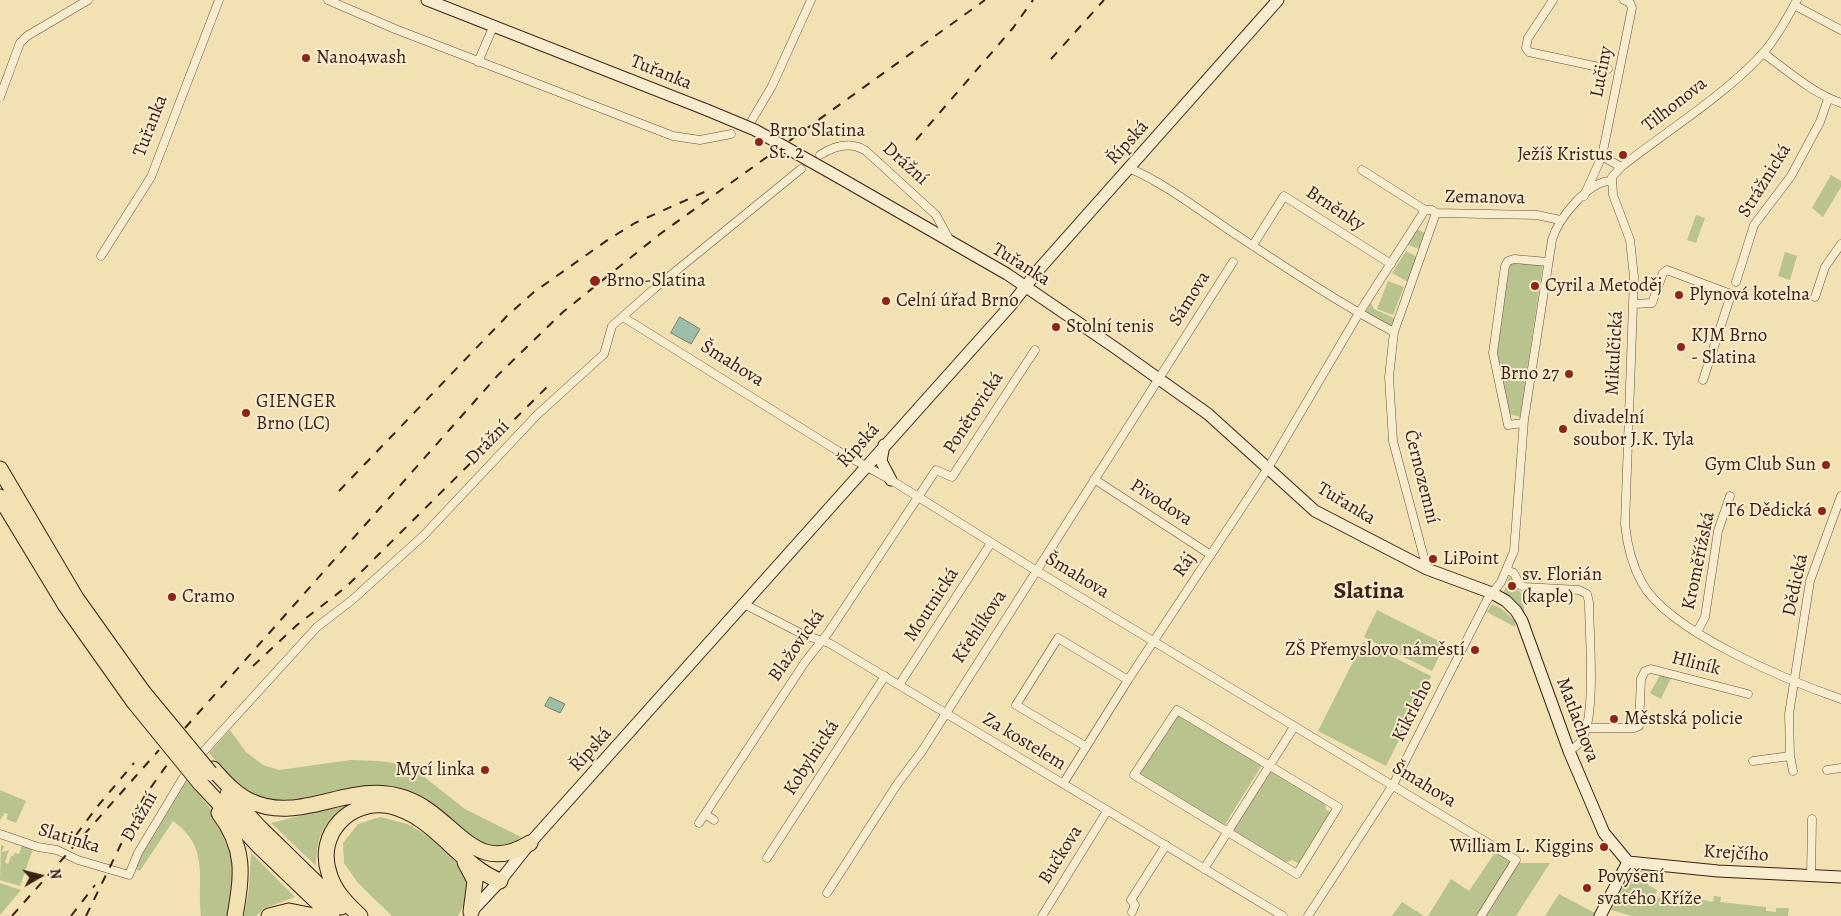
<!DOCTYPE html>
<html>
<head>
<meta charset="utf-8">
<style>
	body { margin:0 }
	#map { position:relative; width:1841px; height:916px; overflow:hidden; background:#f2e2b3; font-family:Alegreya,serif }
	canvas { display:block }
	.north { position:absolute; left:15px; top:851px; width:50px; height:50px; -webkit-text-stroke:4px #f7ecce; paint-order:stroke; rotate:82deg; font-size:14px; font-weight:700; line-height:20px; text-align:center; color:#3d2117 }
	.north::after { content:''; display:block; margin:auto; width:18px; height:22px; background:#3d2117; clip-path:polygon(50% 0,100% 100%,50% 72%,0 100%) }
</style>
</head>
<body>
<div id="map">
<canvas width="1841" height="916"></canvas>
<div class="north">N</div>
</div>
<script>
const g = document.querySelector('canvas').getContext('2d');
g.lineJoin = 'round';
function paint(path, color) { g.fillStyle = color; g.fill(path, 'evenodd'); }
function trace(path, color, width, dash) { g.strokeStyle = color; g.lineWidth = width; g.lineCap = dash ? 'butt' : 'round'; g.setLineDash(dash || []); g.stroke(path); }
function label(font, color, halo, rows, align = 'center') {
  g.font = font + ' Alegreya,serif'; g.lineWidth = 4; g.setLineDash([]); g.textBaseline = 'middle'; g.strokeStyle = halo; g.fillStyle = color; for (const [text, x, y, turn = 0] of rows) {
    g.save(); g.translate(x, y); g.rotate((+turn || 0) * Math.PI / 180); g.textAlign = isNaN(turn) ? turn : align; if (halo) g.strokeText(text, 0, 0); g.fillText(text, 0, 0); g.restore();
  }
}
paint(new Path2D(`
	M 1831,175 L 1841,181 L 1841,187 L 1823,217 L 1812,208 Z
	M 1696,215 L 1705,218 L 1696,243 L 1687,240 Z
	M 1417,229 L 1425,233 L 1419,249 L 1408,245 Z
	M 1406,251 L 1417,257 L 1408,282 L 1392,273 Z
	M 1785,252 L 1797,256 L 1790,280 L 1778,276 Z
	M 1510,263 L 1543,264 L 1520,417 L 1506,413 L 1494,354 Z
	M 1388,281 L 1404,287 L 1393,315 L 1377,309 Z
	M 1371,303 L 1374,309 L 1396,319 L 1393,327 L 1363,316 Z
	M 1509,577 L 1513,578 L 1518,590 L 1522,594 L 1525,616 L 1504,592 Z
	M 1492,604 L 1502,609 L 1516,622 L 1515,627 L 1487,612 Z
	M 1377,610 L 1445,644 L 1432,671 L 1364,637 Z
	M 1363,642 L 1431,676 L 1386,766 L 1318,731 Z
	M 1660,675 L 1671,678 L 1661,699 L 1650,693 Z
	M 1176,714 L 1262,765 L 1224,826 L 1138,773 Z
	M 230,730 L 246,752 L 263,765 L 279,770 L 351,760 L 379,761 L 400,764 L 418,772 L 465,809 L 521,837 L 509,850 C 500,849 487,849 479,845 C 472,842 465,832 459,827 C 442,812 422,794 399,788 C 352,775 293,814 253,794 C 236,785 222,767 209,753 Z
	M 1272,768 L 1325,801 L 1326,810 L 1334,814 L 1301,865 L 1292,860 L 1283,864 L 1231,832 Z
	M 187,781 L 215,814 L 235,854 L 230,916 L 201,916 C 197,876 210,848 173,821 L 140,871 L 135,869 L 138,860 L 175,794 Z
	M 0,790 L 26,801 L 16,823 L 6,819 L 8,814 L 5,813 L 0,820 Z
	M 352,803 C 324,820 317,833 316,866 L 271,823 Z
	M 380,817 C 389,819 398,821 407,824 C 429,834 469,864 468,891 C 468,899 462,908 458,916 L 392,916 L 358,883 L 344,863 L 343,843 L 358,824 Z
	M 1,845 L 4,846 L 2,852 L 9,850 L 5,862 L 8,864 L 11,856 L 13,856 L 15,853 L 19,854 L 22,845 L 33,849 L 20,886 L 0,880 Z
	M 1496,851 L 1517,863 L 1550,863 L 1516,916 L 1428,916 L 1451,879 L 1469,891 Z
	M 251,853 L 295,897 L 265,908 L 256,916 L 244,916 L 249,888 Z
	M 1634,867 L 1653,872 L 1648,885 L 1657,890 L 1654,897 L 1671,899 L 1669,904 L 1675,907 L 1677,903 L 1680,904 L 1684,891 L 1690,893 L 1688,901 L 1697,904 L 1699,899 L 1713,902 L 1714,896 L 1721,897 L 1720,902 L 1766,907 L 1766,911 L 1776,912 L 1776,908 L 1789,908 L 1788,916 L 1632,916 L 1611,910 Z
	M 0,883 L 21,890 L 0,915 Z
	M 1559,894 L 1595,913 L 1593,916 L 1545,916 Z
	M 1402,902 L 1424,916 L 1392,916 Z`), '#b9c38e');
const water = new Path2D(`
	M 680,317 L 700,329 L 691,344 L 671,333 Z
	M 550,697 L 565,704 L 560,713 L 545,706 Z`);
paint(water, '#9cbea9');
trace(water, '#767f6f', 1);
const street = new Path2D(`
	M 328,0 L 395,29 L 673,136 L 700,140 L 731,134
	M 1553,0 L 1528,38 L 1526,48 L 1529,52 L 1608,69
	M 1797,0 C 1787,18 1778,36 1764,52 C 1727,94 1665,132 1621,167 L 1612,177 L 1613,195 L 1630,240 L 1634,277 L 1625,524 C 1627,545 1632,565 1642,583 C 1669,632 1789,681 1841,699
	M 1794,5 L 1841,30
	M 1763,53 C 1788,71 1812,93 1841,103
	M 478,62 L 494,25
	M 0,97 L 20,43 L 27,36 L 88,0
	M 752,120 L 772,86 L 811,0
	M 820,155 C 834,146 851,141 866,151 L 936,215 L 950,241
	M 1602,156 L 1621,167
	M 1129,168 C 1166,184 1199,210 1232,232 C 1285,267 1337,302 1394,332
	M 1362,170 L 1425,210 L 1432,210 L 1436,213 L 1537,215 L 1560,220
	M 1584,196 L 1602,156 L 1632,8 L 1630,3 L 1624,0
	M 1253,245 L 1284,196 L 1391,264
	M 101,256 L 151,177 L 219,0
	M 1736,282 L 1754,225 L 1791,176 L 1820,122 L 1828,99
	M 1815,297 L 1825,267 L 1841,244
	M 1634,304 L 1652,303 L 1663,273 L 1667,270 L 1728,293 L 1729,301 L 1703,380
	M 623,317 L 838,451 L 891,480 L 1032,568 L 1516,860 L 1481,916
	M 1523,423 L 1508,425 L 1493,353 L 1505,266 L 1508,261 L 1514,259 L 1548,262
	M 1094,479 L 1211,555
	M 1427,569 L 1393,441 L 1389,377 L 1394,332 L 1436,213
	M 1506,570 L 1514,573 L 1519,584 L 1524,587 L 1579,590 L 1587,594 L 1589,602 C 1589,632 1597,718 1581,741 C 1579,745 1573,748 1569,751
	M 744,604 L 804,635 L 829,643 L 1283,916
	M 1697,632 L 1705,617 L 1718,531 L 1730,496
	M 899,685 L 991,543
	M 1177,710 L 1338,807 L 1297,874 L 1134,775 Z
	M 1586,728 L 1634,728 L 1639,726 L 1641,679 L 1645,671 L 1651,669 L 1748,694
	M 1085,746 L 1016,705 L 1058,638 L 1128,680
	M 204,751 L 317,627 L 352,600 L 423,536 L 537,415 L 604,354 L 612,326 L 655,288 L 801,169
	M 1753,761 L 1790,756
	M 1827,770 L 1841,768
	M 1793,771 L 1790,756 L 1789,714 L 1810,581 L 1841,496
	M 1066,779 L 1128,680 L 1268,468 L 1359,313 L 1425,210
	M 705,814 L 714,820
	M 699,823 L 805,662 L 828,633 L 936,470 L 952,477 L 1035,350
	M 0,834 L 38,847 L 57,850 L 78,860 L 129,875 L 138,853 L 183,778
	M 767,858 L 885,676
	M 1204,869 L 1294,727
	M 1811,877 L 1812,819
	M 827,893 L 898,783 L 922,751 L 1233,262
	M 1132,912 L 1135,905 L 1131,900 L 1166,845
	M 1042,916 L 1107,811
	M 1308,916 L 1393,785 L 1487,600 L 1501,582 L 1514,551 L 1524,420 L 1552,240 C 1558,219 1588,181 1611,181`);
const secondary = new Path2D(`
	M 427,0 L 707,110
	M 840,178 L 1007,274 L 1114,347 L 1208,414 L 1315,511 L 1427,569 L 1492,593 L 1506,601 L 1516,611 L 1522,621 L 1569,751 L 1604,833 L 1628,862
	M 884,445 L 881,461 L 891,480
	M 1628,862 L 1718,871 L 1841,877
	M 471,912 L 500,881 L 530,843 L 1011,305 L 1040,268 L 1278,0
	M 1600,916 L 1628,862`);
const highway = new Path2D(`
	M 0,469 L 76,598 L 143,692
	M 0,497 L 66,606 L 134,702
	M 213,769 C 224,781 235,794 250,801 C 309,829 364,764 429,811 C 465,837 483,872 530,843
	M 200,783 L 258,845 L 332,916
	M 228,794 L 258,826 L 341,907
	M 219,813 C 246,849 242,875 235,916
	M 465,862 L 475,881 L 471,912
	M 269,916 L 289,911 L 314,916
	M 360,916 C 347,904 334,891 329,873 C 316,834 350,798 390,806 C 435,816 459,865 500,881`);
trace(street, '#6a513e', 9);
trace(secondary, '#3d2117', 13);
trace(highway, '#3d2117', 17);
trace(street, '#f7ecce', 8);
trace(secondary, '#f7ecce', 11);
trace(highway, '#f2e2b3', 15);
trace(new Path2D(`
	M 1051,59 L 1104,0
	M 916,140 L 1013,28 L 1033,0
	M 339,491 L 507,316 L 534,292 L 609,239 L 635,223 L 711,189
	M 253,666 L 297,625 L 346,587 L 550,384
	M 185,728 L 498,375 L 563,312 L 660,234 L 985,0
	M 76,835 L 97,807 L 134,763
	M 12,916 L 159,750
	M 71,916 L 95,885
	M 86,916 L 144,797 L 169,762`), '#3d2117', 2, [9, 9]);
const secondaryBridge = new Path2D(`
	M 707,110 L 755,130 L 840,178`);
const highwayBridge = new Path2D(`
	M 143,692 L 210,773
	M 134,702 L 200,783`);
trace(secondaryBridge, '#3d2117', 13, []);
trace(highwayBridge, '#3d2117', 17, []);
trace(secondaryBridge, '#f7ecce', 11);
trace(highwayBridge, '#f2e2b3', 15);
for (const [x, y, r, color] of [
	[306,58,5,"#8f2418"],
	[759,142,5,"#8f2418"],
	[1623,155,5,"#8f2418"],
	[595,281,6,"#8f2418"],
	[1535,286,5,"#8f2418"],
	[1679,295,5,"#8f2418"],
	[886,301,5,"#8f2418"],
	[1056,327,5,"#8f2418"],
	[1681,347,5,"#8f2418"],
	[1569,374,5,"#8f2418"],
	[246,413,5,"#8f2418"],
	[1563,429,5,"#8f2418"],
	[1826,465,5,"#8f2418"],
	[1822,511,5,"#8f2418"],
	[1433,559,5,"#8f2418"],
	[1512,586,5,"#8f2418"],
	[172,597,5,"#8f2418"],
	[1475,650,5,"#8f2418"],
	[1614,719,5,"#8f2418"],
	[485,770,5,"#8f2418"],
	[1604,847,5,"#8f2418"],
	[1587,888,5,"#8f2418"]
]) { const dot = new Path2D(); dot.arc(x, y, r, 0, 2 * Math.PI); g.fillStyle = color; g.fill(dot); trace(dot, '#f7ecce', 2); }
label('19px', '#3d2117', '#f7ecce', [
	["Nano4wash",316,58],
	["Brno Slatina",769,131],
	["St. 2",769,153],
	["Ježíš Kristus",1613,155,"right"],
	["Brno-Slatina",606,281],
	["Cyril a Metoděj",1545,286],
	["Plynová kotelna",1689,295],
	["Celní úřad Brno",896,301],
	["Stolní tenis",1066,327],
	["KJM Brno",1691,336],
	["- Slatina",1691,358],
	["Brno 27",1559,374,"right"],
	["GIENGER",256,402],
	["Brno (LC)",256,424],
	["divadelní",1573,418],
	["soubor J.K. Tyla",1573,440],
	["Gym Club Sun",1816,465,"right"],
	["T6 Dědická",1812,511,"right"],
	["LiPoint",1443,559],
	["sv. Florián",1522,575],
	["(kaple)",1522,597],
	["Cramo",182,597],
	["ZŠ Přemyslovo náměstí",1465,650,"right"],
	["Městská policie",1624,719],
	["Mycí linka",475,770,"right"],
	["William L. Kiggins",1594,847,"right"],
	["Povýšení",1597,877],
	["svatého Kříže",1597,899]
], 'left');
label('19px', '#3d2117', '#f7ecce', [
	["Lučiny",1602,72,-79],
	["Tuřanka",661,73,22],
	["Tilhonova",1675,105,-38],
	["Tuřanka",151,126,-69],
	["Řípská",1128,143,-48],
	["Drážní",905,164,42],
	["Strážnická",1765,181,-58],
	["Zemanova",1485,198,1],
	["Brněnky",1335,209,33],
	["Tuřanka",1021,265,32],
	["Sámova",1190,299,-58],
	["Mikulčická",1615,353,-87],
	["Šmahova",732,364,32],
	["Ponětovická",974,413,-57],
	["Drážní",488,443,-46],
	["Řípská",859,446,-48],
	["Černozemní",1421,477,76],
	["Pivodova",1161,503,33],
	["Tuřanka",1346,504,31],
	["Kroměřížská",1699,561,-78],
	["Ráj",1185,565,-56],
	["Šmahova",1077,576,31],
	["Dědická",1796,585,-78],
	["Moutnická",932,605,-57],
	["Křehlíkova",980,627,-57],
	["Blažovická",797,646,-55],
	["Hliník",1696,664,14],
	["Kikrleho",1413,711,-63],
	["Matlachova",1577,720,69],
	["Za kostelem",1024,742,31],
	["Řípská",591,750,-48],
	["Kobylnická",812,758,-57],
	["Šmahova",1424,785,31],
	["Drážní",140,817,-60],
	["Slatinka",69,839,17],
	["Krejčího",1736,854,4],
	["Bučkova",1061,855,-58]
]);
label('bold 24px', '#3d2117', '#f7ecce', [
	["Slatina",1369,592]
]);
</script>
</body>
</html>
